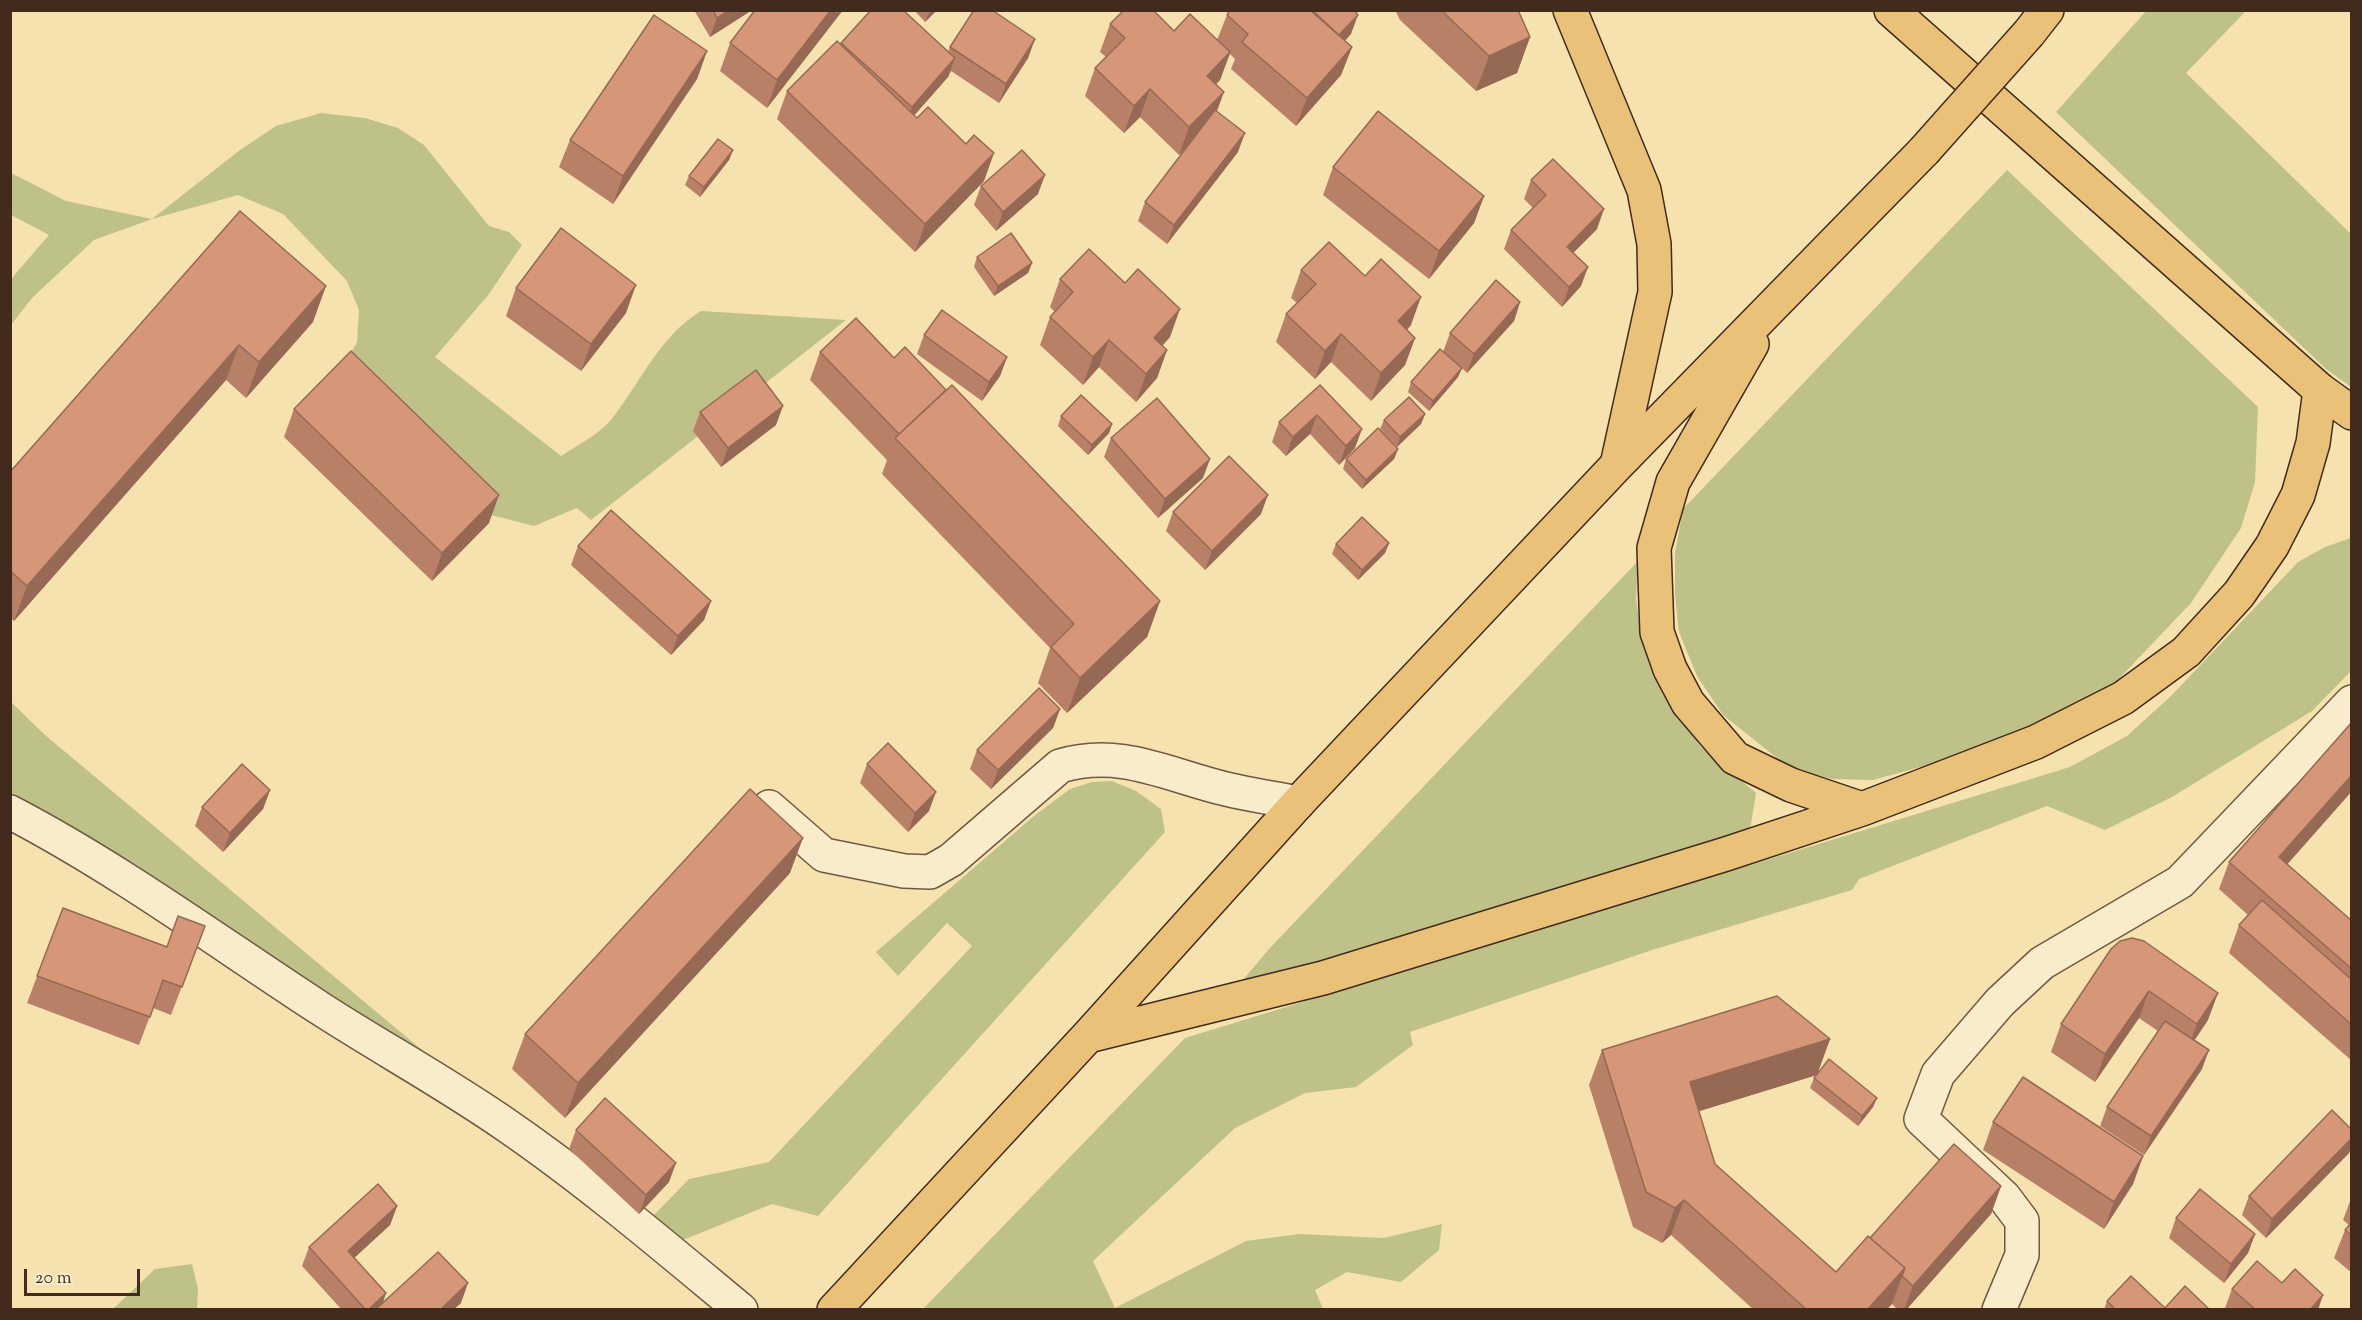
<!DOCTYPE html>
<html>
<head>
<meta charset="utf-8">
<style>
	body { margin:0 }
	#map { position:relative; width:2362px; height:1320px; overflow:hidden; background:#f5e2af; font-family:"Sorts Mill Goudy",serif }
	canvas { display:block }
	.frame { position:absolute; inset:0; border:12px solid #422b1d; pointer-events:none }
	.scale { position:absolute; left:24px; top:1269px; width:116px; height:27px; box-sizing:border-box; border:3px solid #422b1d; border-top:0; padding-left:8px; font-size:18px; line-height:21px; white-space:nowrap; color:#422b1d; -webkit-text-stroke:4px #f8eccb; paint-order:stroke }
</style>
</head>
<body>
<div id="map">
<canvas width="2362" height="1320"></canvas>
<div class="frame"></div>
<div class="scale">20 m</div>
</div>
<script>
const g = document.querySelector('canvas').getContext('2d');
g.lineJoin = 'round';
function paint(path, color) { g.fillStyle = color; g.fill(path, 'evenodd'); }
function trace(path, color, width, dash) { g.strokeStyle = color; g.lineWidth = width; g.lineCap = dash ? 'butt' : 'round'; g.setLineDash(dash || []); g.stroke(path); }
paint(new Path2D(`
	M 2147,10 L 2246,11 L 2186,73 L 2351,234 L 2351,387 L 2326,369 L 2056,112 Z
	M 321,113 L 365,118 L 398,128 L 424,145 L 489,226 L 509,232 L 522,245 L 489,294 L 435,357 L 561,456 C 576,446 598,435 610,421 C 640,384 659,336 701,311 L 846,320 L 591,520 L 577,508 L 534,526 L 491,515 L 343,367 L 357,342 L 359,310 L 347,281 L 283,214 L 238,195 L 152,219 L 94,240 L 32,298 L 11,325 L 11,279 L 49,235 L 11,215 L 11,173 L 66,201 L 152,219 L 240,150 L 276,126 Z
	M 2007,170 L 2258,407 L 2255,482 L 2241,528 L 2191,603 L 2114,684 L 2054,720 L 1967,754 L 1873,780 L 1833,779 L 1792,770 L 1723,715 L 1697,676 L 1679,632 L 1675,596 L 1675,553 L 1683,509 Z
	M 2351,538 L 2351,671 L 2312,711 L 2172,797 L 2105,830 L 2047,806 L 1859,879 L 1852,890 L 1652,950 L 1410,1032 L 1413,1045 L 1356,1087 L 1305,1093 L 1235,1128 L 1093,1261 L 1115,1308 L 1246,1241 L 1300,1234 L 1384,1238 L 1442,1224 L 1439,1250 L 1401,1282 L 1347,1272 L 1315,1290 L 1323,1309 L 923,1309 L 1185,1038 L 2070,767 L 2127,736 L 2172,695 L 2298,562 L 2325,547 Z
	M 1638,561 L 1636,599 L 1643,644 L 1665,694 L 1701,747 L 1756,793 L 1750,830 L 1236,988 L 1269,949 Z
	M 10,701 L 45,735 L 434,1060 L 129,866 L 11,796 Z
	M 1112,781 L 1136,791 L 1161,809 L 1165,832 L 818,1216 L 772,1204 L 678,1242 L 651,1218 L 689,1179 L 769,1162 L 972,946 L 947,923 L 898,976 L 876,952 L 1034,816 L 1070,789 L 1092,782 Z
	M 192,1264 L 198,1289 L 197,1309 L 113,1309 L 155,1269 Z`), '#bfc288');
const minor = new Path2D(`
	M 769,807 L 824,855 L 904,871 L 930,872 L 951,860 L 1060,766 C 1121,748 1167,775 1226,789 C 1250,795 1274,798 1298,803
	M 10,812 C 119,869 218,942 321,1009 C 383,1049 449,1085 509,1127 C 590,1183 665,1247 741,1310
	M 1999,1310 L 2022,1255 L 2022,1221 L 2004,1197 L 1921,1119 L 1938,1074 L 2000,1002 L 2042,963 L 2180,882 L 2352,702`);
const major = new Path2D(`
	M 1891,10 L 2320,390 L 2352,413`);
const highway = new Path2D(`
	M 1570,10 L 1644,190 L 1654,244 L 1655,292 L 1617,465
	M 2029,33 L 2047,10
	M 1862,809 L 2036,742 L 2123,698 L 2186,652 L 2239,594 L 2272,546 L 2298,495 L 2313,443 L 2320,390
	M 1088,1036 L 1323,978 L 1726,854 L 1862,809 L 1791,785 L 1735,758 L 1688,703 L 1670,669 L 1657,632 L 1654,548 L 1673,482 L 1752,344
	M 834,1310 L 1088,1036 L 1298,803 L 1617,465 L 1924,151`);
trace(minor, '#6f5942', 36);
trace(major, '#422b1d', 36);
trace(highway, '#422b1d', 36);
trace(minor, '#f8eccb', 33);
trace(major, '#eac178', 33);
trace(highway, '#eac178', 33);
const highwayBridge = new Path2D(`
	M 1924,151 L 2029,33`);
trace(highwayBridge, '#422b1d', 36, []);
trace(highwayBridge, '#eac178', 33);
paint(new Path2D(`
	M 694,10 L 750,10 L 749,12 L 710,37 Z
	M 755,10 L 843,10 L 767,108 L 720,71 L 730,43 Z
	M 914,10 L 937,10 L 925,22 Z
	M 1230,10 L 1354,10 L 1351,34 L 1345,41 L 1352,47 L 1341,75 L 1296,126 L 1231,69 L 1235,59 L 1230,54 L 1220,80 L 1216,84 L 1217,111 L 1238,152 L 1167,244 L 1138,221 L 1145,202 L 1188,146 L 1179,155 L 1140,117 L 1124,133 L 1085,96 L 1095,68 L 1106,57 L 1100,52 L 1110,24 L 1174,31 L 1217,40 L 1227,15 Z
	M 1395,10 L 1518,10 L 1530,37 L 1517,73 L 1476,91 L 1400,20 Z
	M 1035,39 L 1028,58 L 999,103 L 951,71 L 948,77 L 914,115 L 984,181 L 915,252 L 777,119 L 787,91 L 841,45 L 841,43 L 948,52 L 950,47 Z
	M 707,51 L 697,79 L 613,204 L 559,167 L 570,140 Z
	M 733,150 L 729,160 L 700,197 L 685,185 L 689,176 Z
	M 1333,167 L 1484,196 L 1474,223 L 1429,279 L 1323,195 Z
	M 1531,180 L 1597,229 L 1573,253 L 1581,286 L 1562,307 L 1504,249 L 1511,230 L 1533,208 L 1524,199 Z
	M 981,186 L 1038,194 L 996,231 L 974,205 Z
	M 240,211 L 313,322 L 246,398 L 226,380 L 14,621 L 10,618 L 10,472 Z
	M 977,257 L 1032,263 L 1028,273 L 994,296 L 974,267 Z
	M 1301,270 L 1411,325 L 1407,330 L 1415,338 L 1405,365 L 1371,401 L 1331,362 L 1315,379 L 1276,342 L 1286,314 L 1297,303 L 1291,298 Z
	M 1060,279 L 1170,337 L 1162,346 L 1167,350 L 1157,378 L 1136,402 L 1099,367 L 1083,385 L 1040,345 L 1050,317 L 1055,312 L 1050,307 Z
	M 516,288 L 626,313 L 581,371 L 506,316 Z
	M 1520,302 L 1514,321 L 1467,373 L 1462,368 L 1458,377 L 1429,411 L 1408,392 L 1411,382 L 1443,352 L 1450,333 Z
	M 924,335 L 1007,357 L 1000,376 L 982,401 L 917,354 Z
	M 820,352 L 894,358 L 946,390 L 1160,601 L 1147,637 L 1067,713 L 1038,683 L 1050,648 L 882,474 L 887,460 L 810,380 Z
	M 1320,385 L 1355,448 L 1339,465 L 1310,434 L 1286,456 L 1272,442 L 1279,422 Z
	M 294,409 L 489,523 L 432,581 L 284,437 Z
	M 700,412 L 776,425 L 721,467 L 693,431 Z
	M 1425,414 L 1421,424 L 1397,447 L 1380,429 L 1384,420 Z
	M 1061,416 L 1112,424 L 1109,433 L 1088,455 L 1058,426 Z
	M 1111,438 L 1203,478 L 1158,518 L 1104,457 Z
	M 1398,449 L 1394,459 L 1362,489 L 1343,469 L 1346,459 Z
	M 1173,512 L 1261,514 L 1205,570 L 1166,531 Z
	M 1389,543 L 1385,553 L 1358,580 L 1332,554 L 1336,544 Z
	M 578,546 L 711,601 L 704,620 L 671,655 L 571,565 Z
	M 1060,709 L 1053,728 L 991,789 L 970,769 L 977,750 Z
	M 2352,722 L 2352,791 L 2287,864 L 2352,921 L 2352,1061 L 2229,953 L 2239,925 L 2248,915 L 2219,889 L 2229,862 Z
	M 867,764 L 929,811 L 908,832 L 860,783 Z
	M 270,790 L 263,809 L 223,852 L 195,826 L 202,807 Z
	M 790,873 L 565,1118 L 512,1069 L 525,1034 Z
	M 63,908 L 167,947 L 205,926 L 171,1015 L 153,1008 L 139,1045 L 27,1003 Z
	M 2111,949 L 2208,1020 L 2194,1041 L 2202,1069 L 2144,1155 L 2100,1126 L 2107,1107 L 2158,1031 L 2139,1018 L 2095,1082 L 2051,1052 L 2061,1024 Z
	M 1830,1039 L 1817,1074 L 1877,1098 L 1873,1107 L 1858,1126 L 1810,1088 L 1814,1078 L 1816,1075 L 1699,1111 L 1715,1164 L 1836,1272 L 1870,1238 L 2001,1186 L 1991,1214 L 1906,1310 L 1898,1310 L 1892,1304 L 1886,1310 L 1754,1310 L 1671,1235 L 1662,1243 L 1633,1227 L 1589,1085 L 1602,1050 Z
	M 1993,1122 L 2143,1156 L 2133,1184 L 2104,1229 L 1983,1150 Z
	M 576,1130 L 669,1182 L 639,1214 L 569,1149 Z
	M 2352,1130 L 2352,1145 L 2349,1153 L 2266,1238 L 2242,1215 L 2249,1196 Z
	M 2352,1196 L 2352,1273 L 2334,1258 L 2345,1230 L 2349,1225 L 2343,1220 Z
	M 397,1206 L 390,1225 L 354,1258 L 386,1293 L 383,1303 L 461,1303 L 453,1310 L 342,1310 L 302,1266 L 309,1247 Z
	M 2176,1218 L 2255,1234 L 2248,1253 L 2224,1283 L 2169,1238 Z
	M 2282,1283 L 2318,1310 L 2227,1310 L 2225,1308 L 2232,1289 Z
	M 2107,1301 L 2165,1308 L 2210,1310 L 2104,1310 Z`), '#b88167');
paint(new Path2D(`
	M 729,10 L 750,10 L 749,12 L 710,37 L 717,18 Z
	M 831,10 L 843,10 L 767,108 L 777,80 Z
	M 931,10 L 937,10 L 925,22 L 929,13 Z
	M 1358,15 L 1351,34 L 1331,55 L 1338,36 Z
	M 1530,37 L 1517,73 L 1476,91 L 1489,56 Z
	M 1035,39 L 1028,58 L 999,103 L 1006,84 Z
	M 1352,47 L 1341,75 L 1296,126 L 1307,98 Z
	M 707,51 L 697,79 L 613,204 L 623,176 Z
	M 1230,52 L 1220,80 L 1197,103 L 1207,76 Z
	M 955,58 L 948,77 L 905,126 L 912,107 Z
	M 1150,89 L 1140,117 L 1124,133 L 1134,106 Z
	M 1224,92 L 1214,119 L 1179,155 L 1189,127 Z
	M 1245,133 L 1238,152 L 1167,244 L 1174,225 Z
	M 733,150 L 729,160 L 700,197 L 704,187 Z
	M 994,153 L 984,181 L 915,252 L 925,224 Z
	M 1045,175 L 1038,194 L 996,231 L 1003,212 Z
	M 1484,196 L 1474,223 L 1429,279 L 1439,251 Z
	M 1604,209 L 1597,229 L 1560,266 L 1567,247 Z
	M 1032,263 L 1028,273 L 994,296 L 998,286 Z
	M 1588,267 L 1581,286 L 1562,307 L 1569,287 Z
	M 636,285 L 626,313 L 581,371 L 591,344 Z
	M 326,286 L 313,322 L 246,398 L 259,362 Z
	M 1421,297 L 1411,325 L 1388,349 L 1398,321 Z
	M 1520,302 L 1514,321 L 1467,373 L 1474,354 Z
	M 1180,309 L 1170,337 L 1144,366 L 1154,338 Z
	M 1341,334 L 1331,362 L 1315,379 L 1325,351 Z
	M 1415,338 L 1405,365 L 1371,401 L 1381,373 Z
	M 1109,340 L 1099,367 L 1083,385 L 1093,357 Z
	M 239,345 L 226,380 L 14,621 L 27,586 Z
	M 1167,350 L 1157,378 L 1136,402 L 1146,374 Z
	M 1007,357 L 1000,376 L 982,401 L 989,382 Z
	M 1462,368 L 1458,377 L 1429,411 L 1433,401 Z
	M 783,406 L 776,425 L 721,467 L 728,448 Z
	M 1425,414 L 1421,424 L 1397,447 L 1400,437 Z
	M 1317,415 L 1310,434 L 1286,456 L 1293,437 Z
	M 1112,424 L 1109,433 L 1088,455 L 1092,445 Z
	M 1362,429 L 1355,448 L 1339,465 L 1346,446 Z
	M 1398,449 L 1394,459 L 1362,489 L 1366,480 Z
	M 1210,459 L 1203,478 L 1158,518 L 1165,499 Z
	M 499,495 L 489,523 L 432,581 L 442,553 Z
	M 1268,495 L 1261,514 L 1205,570 L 1212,551 Z
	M 1389,543 L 1385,553 L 1358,580 L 1362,570 Z
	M 711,601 L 704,620 L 671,655 L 678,636 Z
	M 1160,601 L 1147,637 L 1067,713 L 1080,678 Z
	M 1060,709 L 1053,728 L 991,789 L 998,770 Z
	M 2352,775 L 2352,791 L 2269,885 L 2279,857 Z
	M 270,790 L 263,809 L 223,852 L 230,833 Z
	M 936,792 L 929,811 L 908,832 L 915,813 Z
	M 803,838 L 790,873 L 565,1118 L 578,1083 Z
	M 2149,991 L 2139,1018 L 2095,1082 L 2105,1054 Z
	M 2218,993 L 2208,1020 L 2187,1051 L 2197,1024 Z
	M 1830,1039 L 1817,1075 L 1677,1118 L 1690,1082 Z
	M 2209,1050 L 2202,1069 L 2144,1155 L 2151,1136 Z
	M 1877,1098 L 1873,1107 L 1858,1126 L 1862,1116 Z
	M 2352,1138 L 2352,1145 L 2349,1153 L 2266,1238 L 2272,1219 Z
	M 2143,1156 L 2133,1184 L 2104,1229 L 2114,1202 Z
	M 676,1163 L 669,1182 L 639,1214 L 646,1195 Z
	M 2001,1186 L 1991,1214 L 1906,1310 L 1904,1310 L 1913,1286 Z
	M 1684,1200 L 1671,1235 L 1662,1243 L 1675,1208 Z
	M 397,1206 L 390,1225 L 341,1270 L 348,1251 Z
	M 2255,1234 L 2248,1253 L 2224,1283 L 2231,1264 Z
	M 1905,1268 L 1892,1304 L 1886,1310 L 1867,1310 Z
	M 468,1283 L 461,1303 L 453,1310 L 440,1310 Z
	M 386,1293 L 380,1310 L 368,1310 Z
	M 2323,1295 L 2318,1310 L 2310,1310 Z`), '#966954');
const building = new Path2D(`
	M 713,10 L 729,10 L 717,18 Z
	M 755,10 L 831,10 L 777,80 L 730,43 Z
	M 871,10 L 903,10 L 955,58 L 912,107 L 841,43 Z
	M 974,10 L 992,10 L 1035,39 L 1006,84 L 950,47 Z
	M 1124,10 L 1153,10 L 1174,31 L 1190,14 L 1230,52 L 1207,76 L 1224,92 L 1189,127 L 1150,89 L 1134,106 L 1095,68 L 1125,38 L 1110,24 Z
	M 1230,10 L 1310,10 L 1352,47 L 1307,98 L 1242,42 L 1248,34 L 1227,15 Z
	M 1312,10 L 1354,10 L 1358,15 L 1339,35 Z
	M 1441,10 L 1518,10 L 1530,37 L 1489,56 Z
	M 654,15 L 707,51 L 623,176 L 570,140 Z
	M 837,41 L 917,118 L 928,107 L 966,144 L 974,135 L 994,153 L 925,224 L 787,91 Z
	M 1215,110 L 1245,133 L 1174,225 L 1145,202 Z
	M 1378,111 L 1484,196 L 1439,251 L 1333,167 Z
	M 718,139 L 733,150 L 704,187 L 689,176 Z
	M 1022,150 L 1045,175 L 1003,212 L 981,186 Z
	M 1553,159 L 1604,209 L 1567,247 L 1588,267 L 1569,287 L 1511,230 L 1546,195 L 1531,180 Z
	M 240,211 L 326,286 L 259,362 L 239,345 L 27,586 L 10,571 L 10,472 Z
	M 561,228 L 636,285 L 591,344 L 516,288 Z
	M 1011,233 L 1032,263 L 998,286 L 977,257 Z
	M 1329,242 L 1365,276 L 1381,259 L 1421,297 L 1398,321 L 1415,338 L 1381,373 L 1341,334 L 1325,351 L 1286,314 L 1316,284 L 1301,270 Z
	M 1089,249 L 1125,283 L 1138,269 L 1180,309 L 1154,338 L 1167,350 L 1146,374 L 1109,340 L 1093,357 L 1050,317 L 1073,292 L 1060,279 Z
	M 1496,280 L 1520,302 L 1474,354 L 1450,333 Z
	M 942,310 L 1007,357 L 989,382 L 924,335 Z
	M 856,318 L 894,358 L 905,347 L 946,390 L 899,434 L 820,352 Z
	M 1440,349 L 1462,368 L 1433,401 L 1411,382 Z
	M 351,351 L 499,495 L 442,553 L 294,409 Z
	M 756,370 L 783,406 L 728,448 L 700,412 Z
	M 952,385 L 1160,601 L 1080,678 L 1051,647 L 1074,624 L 895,438 Z
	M 1320,385 L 1362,429 L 1346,446 L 1317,415 L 1293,437 L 1279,422 Z
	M 1081,395 L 1112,424 L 1092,445 L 1061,416 Z
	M 1409,397 L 1425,414 L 1400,437 L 1384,420 Z
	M 1157,398 L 1210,459 L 1165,499 L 1111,438 Z
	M 1378,428 L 1398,449 L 1366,480 L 1346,459 Z
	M 1229,456 L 1268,495 L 1212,551 L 1173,512 Z
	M 611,510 L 711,601 L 678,636 L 578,546 Z
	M 1362,517 L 1389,543 L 1362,570 L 1336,544 Z
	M 1039,688 L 1060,709 L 998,770 L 977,750 Z
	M 2352,722 L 2352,775 L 2279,857 L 2352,921 L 2352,969 L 2229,862 Z
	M 888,743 L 936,792 L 915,813 L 867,764 Z
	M 242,764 L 270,790 L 230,833 L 202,807 Z
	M 750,789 L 803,838 L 578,1083 L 525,1034 Z
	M 2262,900 L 2352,980 L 2352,1025 L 2239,925 Z
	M 63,908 L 167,947 L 178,916 L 205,926 L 182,987 L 163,980 L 150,1017 L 37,976 Z
	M 2132,938 L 2144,941 L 2218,993 L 2197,1024 L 2149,991 L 2105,1054 L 2061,1024 L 2111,949 L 2120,941 Z
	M 1777,996 L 1830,1039 L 1690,1082 L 1715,1164 L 1836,1272 L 1868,1236 L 1905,1268 L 1867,1310 L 1807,1310 L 1684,1200 L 1675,1208 L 1646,1192 L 1602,1050 Z
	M 2165,1021 L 2209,1050 L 2151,1136 L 2107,1107 Z
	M 1829,1059 L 1877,1098 L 1862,1116 L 1814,1078 Z
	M 2023,1077 L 2143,1156 L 2114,1202 L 1993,1122 Z
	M 605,1098 L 676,1163 L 646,1195 L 576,1130 Z
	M 2332,1110 L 2352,1130 L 2352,1138 L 2272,1219 L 2249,1196 Z
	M 1954,1144 L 2001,1186 L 1913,1286 L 1902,1276 L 1905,1268 L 1870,1238 Z
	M 378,1184 L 397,1206 L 348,1251 L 386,1293 L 368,1310 L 366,1310 L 309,1247 Z
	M 2200,1189 L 2255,1234 L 2231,1264 L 2176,1218 Z
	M 2352,1222 L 2352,1236 L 2345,1230 Z
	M 438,1252 L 468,1283 L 440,1310 L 375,1310 Z
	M 2257,1261 L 2282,1283 L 2295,1269 L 2323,1295 L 2310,1310 L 2256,1310 L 2232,1289 Z
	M 2131,1276 L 2165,1308 L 2185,1286 L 2210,1310 L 2116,1310 L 2107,1301 Z`);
paint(building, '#d69678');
trace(building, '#966954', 1.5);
</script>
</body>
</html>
